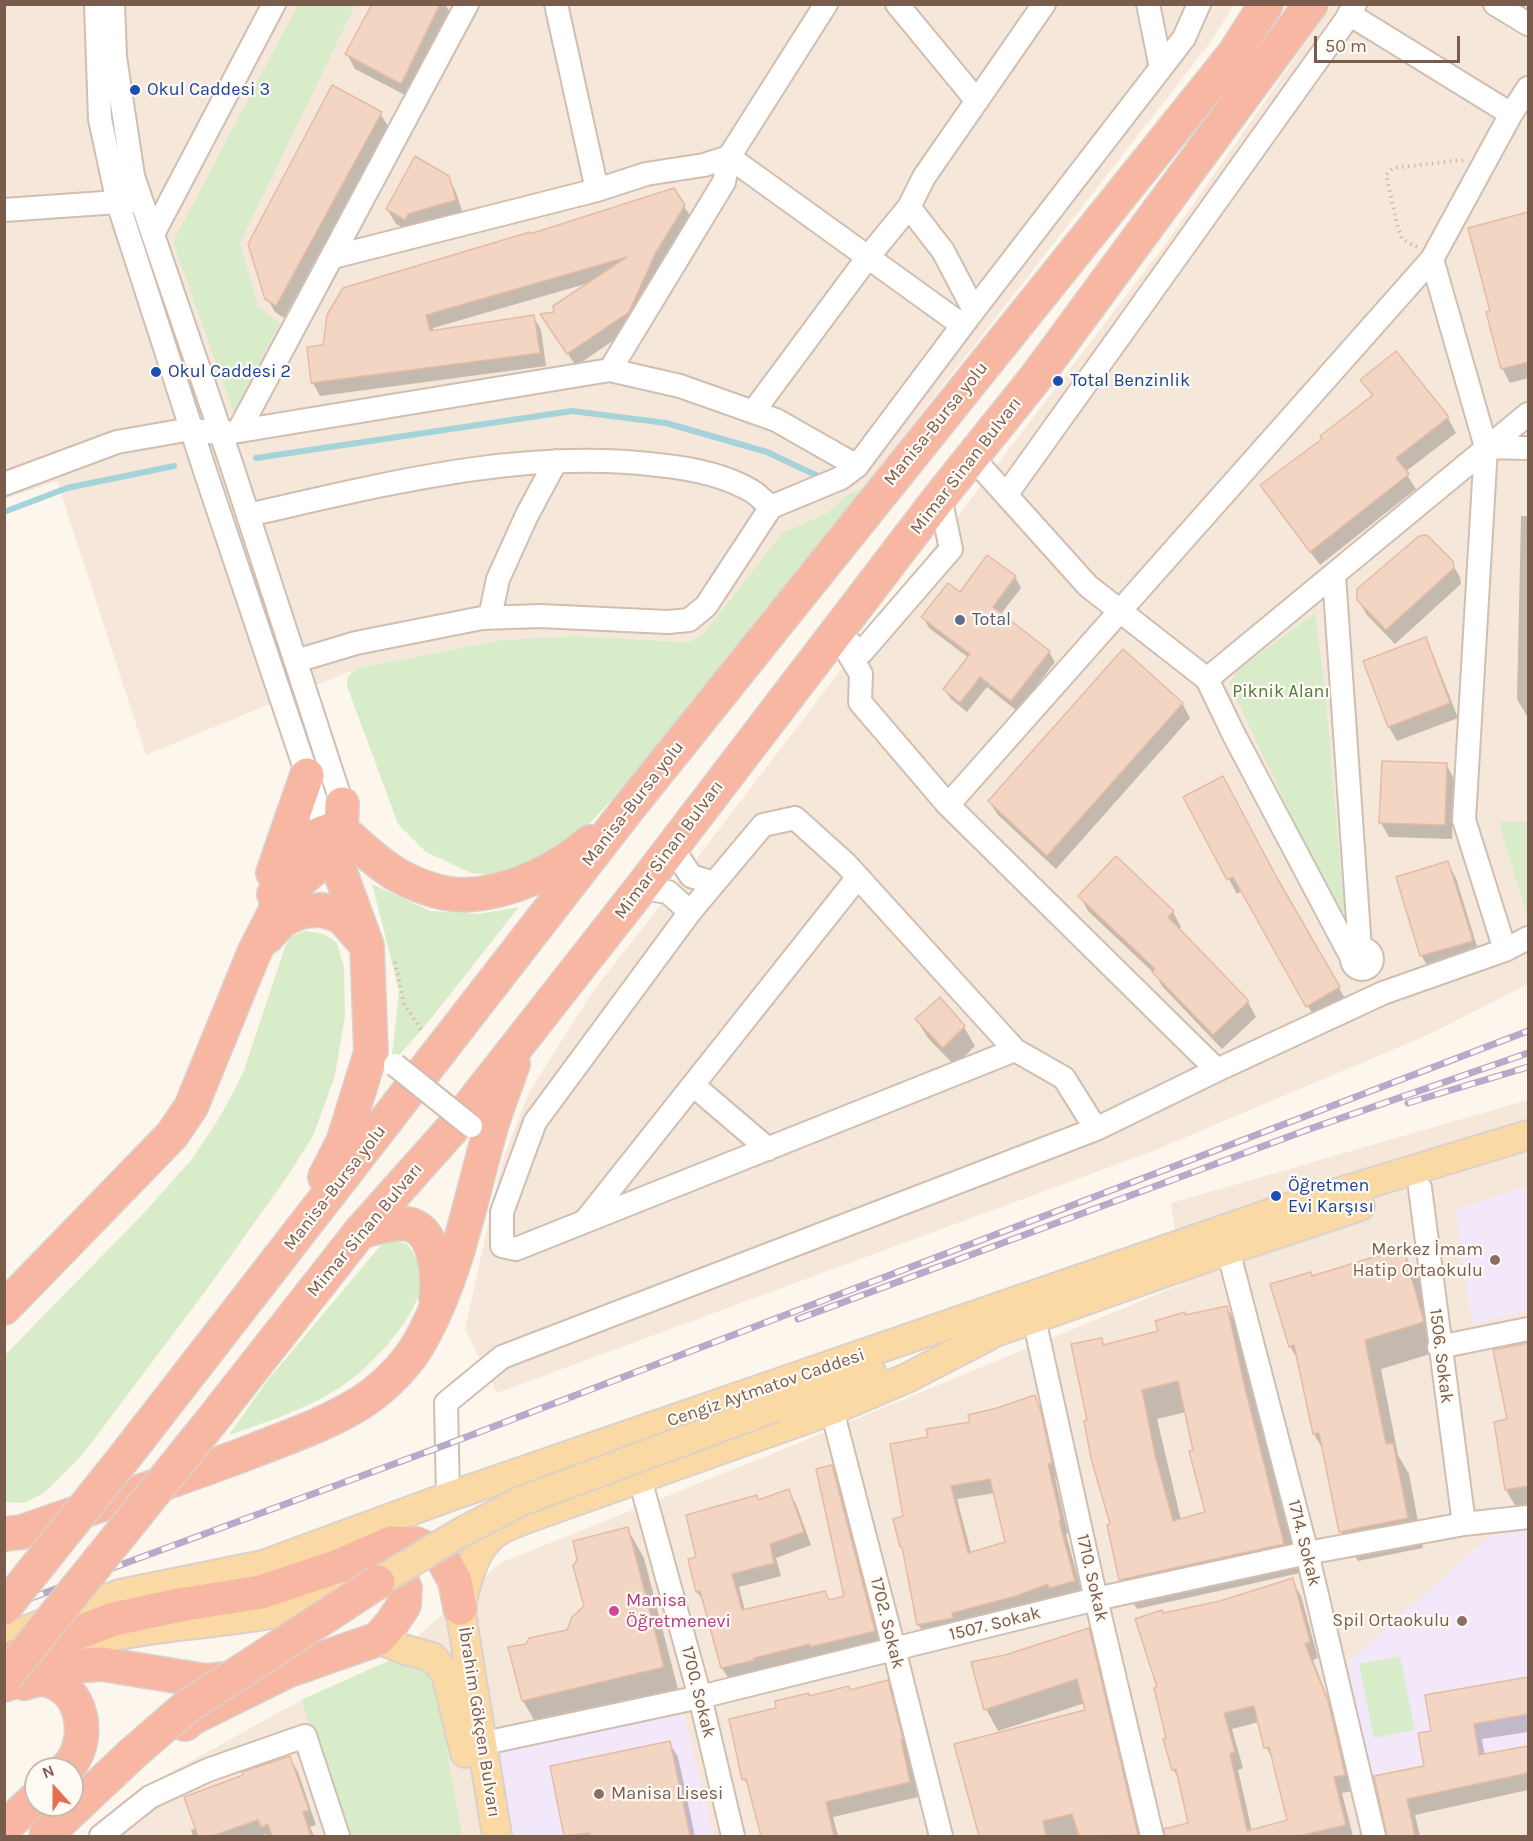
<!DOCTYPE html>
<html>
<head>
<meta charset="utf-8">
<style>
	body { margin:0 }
	#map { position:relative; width:1533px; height:1841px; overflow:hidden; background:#fdf6ec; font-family:Karla,sans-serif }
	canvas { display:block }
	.frame { position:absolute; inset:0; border:6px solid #7a5c4d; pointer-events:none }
	.north { position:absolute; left:24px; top:1757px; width:60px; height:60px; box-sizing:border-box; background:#fffaf3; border:2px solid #cabbb1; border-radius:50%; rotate:339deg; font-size:16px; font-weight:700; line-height:24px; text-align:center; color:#7a5c4d }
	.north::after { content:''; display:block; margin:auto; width:21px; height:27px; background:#e76f51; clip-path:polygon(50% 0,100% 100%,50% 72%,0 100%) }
	.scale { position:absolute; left:1314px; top:36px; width:146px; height:27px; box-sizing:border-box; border:3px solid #7a5c4d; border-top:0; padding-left:8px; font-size:18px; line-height:21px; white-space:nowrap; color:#7a5c4d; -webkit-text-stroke:4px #fffaf3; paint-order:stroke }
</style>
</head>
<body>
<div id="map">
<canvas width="1533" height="1841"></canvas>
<div class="frame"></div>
<div class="north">N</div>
<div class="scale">50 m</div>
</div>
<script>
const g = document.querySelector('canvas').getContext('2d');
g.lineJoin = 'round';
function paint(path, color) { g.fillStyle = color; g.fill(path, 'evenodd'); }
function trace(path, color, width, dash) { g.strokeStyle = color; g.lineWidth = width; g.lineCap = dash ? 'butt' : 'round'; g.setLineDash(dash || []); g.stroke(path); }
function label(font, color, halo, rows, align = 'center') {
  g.font = font + ' Karla,sans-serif'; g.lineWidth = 4.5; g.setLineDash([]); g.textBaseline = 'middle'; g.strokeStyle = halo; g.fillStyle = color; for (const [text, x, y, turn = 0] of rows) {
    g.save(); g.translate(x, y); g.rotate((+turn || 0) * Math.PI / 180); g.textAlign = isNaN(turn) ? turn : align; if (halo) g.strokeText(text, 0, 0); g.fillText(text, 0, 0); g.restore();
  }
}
paint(new Path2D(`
	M 4,5 L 1234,5 L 1209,44 L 864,487 L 845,496 L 827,513 L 782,533 L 703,634 L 689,642 L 573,636 L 502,640 L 358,668 L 146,755 L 57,481 L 5,499 Z
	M 1332,5 L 1528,5 L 1528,984 L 1430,1034 L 1153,1151 L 497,1393 L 465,1329 L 501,1165 L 528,1094 L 591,994 L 701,853 L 1167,242 Z
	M 1528,1100 L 1528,1836 L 93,1836 L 150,1784 L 301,1700 L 391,1660 L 500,1563 L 772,1454 L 1182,1284 L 1171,1203 Z`), '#f5e8da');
paint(new Path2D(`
	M 1528,1186 L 1528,1311 L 1472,1324 L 1455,1210 Z
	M 1528,1531 L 1528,1744 L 1371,1775 L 1347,1662 L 1489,1537 Z
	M 684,1712 L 714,1836 L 502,1836 L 489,1751 Z`), '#f3e8fa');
paint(new Path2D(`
	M 298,5 L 355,5 L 240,243 L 258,307 L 280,323 L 234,413 L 173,242 Z
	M 864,487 L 828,540 L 704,693 L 614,797 L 579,835 L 534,863 L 492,875 L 471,873 L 426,852 L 398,824 L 347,686 C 347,677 349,673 358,668 L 502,640 L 573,636 L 689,642 L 703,634 L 782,533 L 827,513 L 845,496 Z
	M 1315,614 L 1325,689 L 1344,908 L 1341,921 L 1229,683 L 1241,667 Z
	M 1499,822 L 1528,822 L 1527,916 Z
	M 372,884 L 430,911 L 479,914 L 519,907 L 433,1016 L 391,1065 L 399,991 Z
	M 306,931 L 324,934 L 337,943 L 344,968 L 345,1015 L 335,1076 L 313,1136 L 289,1174 L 207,1289 L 83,1454 L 44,1493 L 24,1503 L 5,1502 L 5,1355 L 143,1214 L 192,1159 L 221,1115 L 243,1073 L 285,947 L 291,936 Z
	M 390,1240 L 407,1244 C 415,1255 420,1263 421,1277 C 424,1313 368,1370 339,1388 C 305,1410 266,1422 229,1435 L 267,1381 L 382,1244 Z
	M 1400,1656 L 1415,1730 L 1374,1738 L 1359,1664 Z
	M 410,1659 L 429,1667 L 436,1688 L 462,1836 L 347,1836 L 301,1700 L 391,1660 Z`), '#d8ecc9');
paint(new Path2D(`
	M 373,4 L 445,4 L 451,14 L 409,97 L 355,69 L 347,54 Z
	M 380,113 L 388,126 L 284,318 L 275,312 L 267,298 Z
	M 448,177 L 456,192 L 463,214 L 414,233 L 396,224 L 387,209 Z
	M 684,206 L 692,219 L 636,325 L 576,366 L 550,327 L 555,313 L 589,283 L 433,328 L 434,332 L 533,316 L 541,330 L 546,366 L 320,396 L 313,383 L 325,346 L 530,235 Z
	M 1528,214 L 1528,378 L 1510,383 L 1502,368 L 1491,312 L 1470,229 Z
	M 1396,353 L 1448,418 L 1456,433 L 1405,472 L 1416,489 L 1320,565 L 1271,500 L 1262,486 L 1324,440 L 1373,397 L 1362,380 Z
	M 1521,516 L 1528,516 L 1528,718 L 1517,699 Z
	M 1451,562 L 1460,577 L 1461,584 L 1395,644 L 1367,615 L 1358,600 Z
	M 1015,577 L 1021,588 L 1001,614 L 1049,652 L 1055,662 L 1017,711 L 987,687 L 967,712 L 951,699 L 944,689 L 969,658 L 929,628 L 923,617 Z
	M 1425,639 L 1433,654 L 1458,718 L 1397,741 L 1389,727 Z
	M 1182,703 L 1190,718 L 1056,869 L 998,815 L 989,801 Z
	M 1446,764 L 1454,779 L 1452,839 L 1389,837 L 1381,823 Z
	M 1185,798 L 1285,894 L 1347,1002 L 1316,1020 L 1242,891 L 1237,894 Z
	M 1116,858 L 1173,912 L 1181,927 L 1178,930 L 1248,1002 L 1256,1017 L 1222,1049 L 1162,986 L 1156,975 L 1088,911 L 1080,896 Z
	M 1448,863 L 1456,878 L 1480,956 L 1430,970 L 1421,955 Z
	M 940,999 L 964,1027 L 975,1046 L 955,1066 L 928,1038 L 916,1019 Z
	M 1402,1250 L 1419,1279 L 1440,1351 L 1381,1369 L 1398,1455 L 1409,1474 L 1423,1548 L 1358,1561 L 1341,1532 L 1325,1453 L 1314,1434 L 1299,1362 L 1290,1346 L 1312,1277 Z
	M 1227,1308 L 1244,1337 L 1282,1504 L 1300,1573 L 1137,1609 L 1120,1580 L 1112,1525 L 1089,1421 L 1101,1339 L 1105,1346 L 1159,1332 L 1185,1316 ZM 1186,1412 L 1207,1513 L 1181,1520 L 1157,1419 Z
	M 1528,1344 L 1528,1518 L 1523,1519 L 1506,1490 L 1509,1421 L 1494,1351 Z
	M 1034,1397 L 1042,1410 L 1048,1426 L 1059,1476 L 1055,1478 L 1068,1534 L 1066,1534 L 1082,1594 L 926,1637 L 918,1624 L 904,1517 L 929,1438 ZM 995,1493 L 1007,1543 L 971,1553 L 957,1499 Z
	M 832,1467 L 839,1480 L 882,1644 L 730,1681 L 722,1668 L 706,1605 L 697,1592 L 690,1560 L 698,1558 L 756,1497 L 759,1502 L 788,1491 L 796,1504 L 811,1545 L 776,1558 L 781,1576 L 739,1587 L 745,1611 L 830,1601 L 846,1597 Z
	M 627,1528 L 644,1558 L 680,1697 L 540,1730 L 523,1701 L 527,1646 L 568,1631 L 586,1606 Z
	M 1292,1580 L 1301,1596 L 1318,1658 L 1313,1660 L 1336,1719 L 1353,1791 L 1342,1793 L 1353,1836 L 1181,1836 L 1179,1827 L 1190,1825 L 1180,1781 L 1173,1769 L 1159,1688 L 1163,1614 L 1220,1602 ZM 1259,1722 L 1266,1747 L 1275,1763 L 1289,1821 L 1252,1831 L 1238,1770 L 1243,1768 L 1232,1729 Z
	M 1088,1630 L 1101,1652 L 1145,1836 L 981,1836 L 956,1745 L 1087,1711 L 1085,1703 L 998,1731 L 986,1709 L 1005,1657 Z
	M 1528,1678 L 1528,1732 L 1482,1739 L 1485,1756 L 1528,1748 L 1528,1790 L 1415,1815 L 1420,1836 L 1388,1836 L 1376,1777 L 1425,1767 L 1433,1732 L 1426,1696 Z
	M 887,1682 L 896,1696 L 910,1753 L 908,1754 L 918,1797 L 833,1817 L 838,1836 L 762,1836 L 750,1789 L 744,1779 L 778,1709 L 810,1698 L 850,1691 Z
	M 669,1742 L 678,1757 L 695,1836 L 566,1836 L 551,1768 Z
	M 289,1757 L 298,1772 L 316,1825 L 310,1827 L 314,1836 L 268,1836 L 266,1834 L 260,1836 L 193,1836 L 191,1830 L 196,1828 Z`), '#0003');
trace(new Path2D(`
	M 256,458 L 572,411 L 666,423 L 767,452 L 822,478
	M 4,512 L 67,488 L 174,466`), '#a5d3da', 6);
const building = new Path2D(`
	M 372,4 L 440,4 L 401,84 L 345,54 Z
	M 332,85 L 382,112 L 276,306 L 265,299 L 248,244 Z
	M 415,156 L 449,176 L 456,200 L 408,214 L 405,220 L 386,209 Z
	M 674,188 L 685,205 L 655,254 L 629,312 L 567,354 L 540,314 L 554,312 L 553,306 L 627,257 L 426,315 L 430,331 L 534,315 L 540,353 L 311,383 L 307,347 L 323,345 L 327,315 L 343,288 L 530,232 L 530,234 Z
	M 1528,212 L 1528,362 L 1501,369 L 1486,312 L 1490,311 L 1468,228 Z
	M 1396,351 L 1449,417 L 1396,458 L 1409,474 L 1310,552 L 1260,485 L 1322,439 L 1320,436 L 1373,395 L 1360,380 Z
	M 1427,535 L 1453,561 L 1454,568 L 1386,630 L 1357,600 L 1357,589 L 1419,536 Z
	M 987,555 L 1016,576 L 993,607 L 1050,651 L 1011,701 L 980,677 L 960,703 L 943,689 L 970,654 L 921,617 L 948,583 L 960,592 Z
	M 1426,637 L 1450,703 L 1388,727 L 1363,661 Z
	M 1123,649 L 1183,703 L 1047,856 L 988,801 Z
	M 1382,761 L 1447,763 L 1445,825 L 1379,823 Z
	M 1223,776 L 1277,878 L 1340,987 L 1306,1007 L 1233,877 L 1227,880 L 1183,797 Z
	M 1116,856 L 1174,911 L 1168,917 L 1249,1001 L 1213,1035 L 1152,972 L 1155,969 L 1078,896 Z
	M 1448,861 L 1473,941 L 1420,956 L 1396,877 Z
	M 940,997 L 965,1026 L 943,1048 L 915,1019 Z
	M 1403,1248 L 1424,1322 L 1365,1340 L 1386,1444 L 1393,1443 L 1408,1518 L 1339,1532 L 1319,1433 L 1313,1434 L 1294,1345 L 1289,1347 L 1270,1284 L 1311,1272 L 1312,1276 Z
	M 1227,1306 L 1245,1388 L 1284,1544 L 1119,1580 L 1107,1525 L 1110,1524 L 1091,1458 L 1084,1421 L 1087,1420 L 1071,1344 L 1102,1338 L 1103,1345 L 1158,1331 L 1155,1321 L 1185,1312 L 1185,1315 ZM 1178,1381 L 1193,1450 L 1189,1451 L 1205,1512 L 1173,1521 L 1155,1455 L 1142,1390 Z
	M 1528,1343 L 1528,1486 L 1505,1490 L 1494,1422 L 1507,1419 L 1493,1350 Z
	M 1035,1395 L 1041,1412 L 1052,1463 L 1048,1464 L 1061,1520 L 1059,1521 L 1075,1581 L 1049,1588 L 1048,1584 L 1016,1596 L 952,1613 L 953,1618 L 917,1625 L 902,1547 L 900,1547 L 893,1519 L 903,1516 L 890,1444 L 928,1437 L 926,1429 L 970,1422 L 968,1415 L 997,1408 ZM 990,1479 L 1005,1542 L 968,1553 L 951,1486 Z
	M 832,1465 L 875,1631 L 810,1647 L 810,1644 L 754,1658 L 755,1660 L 721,1668 L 700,1591 L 696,1592 L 688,1559 L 696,1557 L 686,1515 L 757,1495 L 758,1500 L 789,1489 L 804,1532 L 770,1544 L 774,1563 L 732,1574 L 742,1610 L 825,1591 L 829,1600 L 844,1596 L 816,1469 Z
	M 628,1527 L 664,1667 L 522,1701 L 508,1647 L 526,1644 L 529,1638 L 567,1630 L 572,1617 L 584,1606 L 573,1566 L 577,1560 L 573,1541 Z
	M 1293,1578 L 1310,1642 L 1305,1644 L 1328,1701 L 1335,1730 L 1345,1775 L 1334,1777 L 1346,1825 L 1299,1836 L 1165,1836 L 1164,1829 L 1188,1823 L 1176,1769 L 1172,1770 L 1163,1739 L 1166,1738 L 1154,1688 L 1157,1687 L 1135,1619 L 1162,1610 L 1163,1613 L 1220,1601 ZM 1254,1706 L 1264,1748 L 1269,1747 L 1287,1820 L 1247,1831 L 1230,1754 L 1235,1752 L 1224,1713 Z
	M 1089,1628 L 1138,1835 L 1079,1836 L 1072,1814 L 1043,1821 L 1046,1836 L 979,1836 L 954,1744 L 1085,1710 L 1077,1679 L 984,1710 L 971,1662 L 1005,1655 Z
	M 1528,1677 L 1528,1714 L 1474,1724 L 1479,1755 L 1528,1746 L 1528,1773 L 1407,1799 L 1415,1836 L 1387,1836 L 1374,1776 L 1424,1766 L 1418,1733 L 1431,1731 L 1425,1695 Z
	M 888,1680 L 903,1739 L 901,1739 L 910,1782 L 826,1802 L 834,1836 L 761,1836 L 746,1779 L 742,1780 L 729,1719 L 776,1708 L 775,1701 L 809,1693 L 809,1696 L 849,1686 L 850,1690 Z
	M 670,1741 L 690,1836 L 590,1836 L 590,1833 L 564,1836 L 550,1766 Z
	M 290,1756 L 309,1810 L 303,1812 L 311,1836 L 272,1836 L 268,1824 L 261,1827 L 258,1820 L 212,1836 L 198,1836 L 184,1797 L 243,1775 L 242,1772 Z`);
paint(building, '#f3d5c3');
trace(building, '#e6bba3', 1.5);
const minor = new Path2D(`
	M 96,4 L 100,119 L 118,203 L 206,474 L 326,831
	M 113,4 L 115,57 L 133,176 L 232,466 L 342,804
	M 556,4 L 597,190
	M 897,4 L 977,101
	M 1148,4 L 1161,68
	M 1495,4 L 1528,24
	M 1349,14 L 1511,114
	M 4,210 L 132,201
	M 153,234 L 274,4
	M 333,257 L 597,190 L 646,174 L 704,165 L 729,157 L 826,4
	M 1432,259 L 1486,447 L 1464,820 L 1505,950
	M 974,310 L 943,251 L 909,207 L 924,177 L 1044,4
	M 610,370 L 724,182 L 729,157 L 962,325
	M 753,412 L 868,257 L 909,207
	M 239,430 L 467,4
	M 1486,447 L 1528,448
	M 972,457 L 1088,586 L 1207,679 L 1234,735 L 1352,958
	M 4,484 L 117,442 L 191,429 L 221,434 L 610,370 L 680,386 L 776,420 L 857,466
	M 1006,495 L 1346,20 L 1355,4
	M 248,515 C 382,485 520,448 658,465 C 689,468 722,474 750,490 C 758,494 764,502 771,507
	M 1334,575 L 1360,949
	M 490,617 L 498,579 L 527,515 L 556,461
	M 842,638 L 862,652 L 951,549 L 940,497
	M 296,661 L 356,643 L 482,618 L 540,616 L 668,622 L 689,620 L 706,606 L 771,507 L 841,478 L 857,466 L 974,310 L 1184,38 L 1199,4
	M 1207,679 L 1528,414
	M 948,805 L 1432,259 L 1511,114 L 1528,88
	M 671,846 L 691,876 L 713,883
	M 641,888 L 668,892 L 690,912
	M1352 959a10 10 0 1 1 20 0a10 10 0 1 1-20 0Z
	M 1015,1050 L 516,1249 L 502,1246 L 502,1212 L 535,1122 L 690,912 L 763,825 L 795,818 L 846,864 L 1015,1050 L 1064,1078 L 1096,1129
	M 1217,1070 L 1383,993 L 1505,950 L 1528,938
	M 693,1085 L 768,1149
	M 1420,1188 L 1464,1524
	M 585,1221 L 858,877
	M 1228,1250 L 1307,1553 L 1374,1836
	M 1034,1319 L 1096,1599 L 1152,1836
	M 1439,1347 L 1528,1329
	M 832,1410 L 894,1649 L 941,1836
	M 640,1479 L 700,1697 L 733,1836
	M 448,1497 L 446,1403 L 502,1357 L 1096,1129 L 1217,1070 L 948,805 L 860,702 L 861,674 L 836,633
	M 466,1747 L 700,1697 L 1096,1599 L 1307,1553 L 1464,1524 L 1528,1517
	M 101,1836 L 150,1797 L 208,1770 L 305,1736 L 338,1836`);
const major = new Path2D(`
	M 973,1340 L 1228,1250 L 1360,1206
	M 775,1407 L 872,1374
	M 4,1639 L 120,1594 L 263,1565 L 448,1497 L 1281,1210 L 1528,1135
	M 378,1639 L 406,1650 L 432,1657 L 446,1673 L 465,1753
	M 71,1650 C 103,1634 151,1630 187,1625 C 242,1619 296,1613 348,1593
	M 497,1836 L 460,1608 C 467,1581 473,1548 497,1532 C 506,1526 518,1522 528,1518 L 832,1410 L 907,1378 L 990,1335`);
const highway = new Path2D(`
	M 273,873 L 307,775
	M 274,894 C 287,869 305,827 341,830 C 360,845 377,864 399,876 C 418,886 442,895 465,895 C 510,893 557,871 590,842
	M 267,937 L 282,920 L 303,911 L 322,910 L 341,916 L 362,940
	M 325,1177 L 343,1142 L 371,1052 L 367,946 L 326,833
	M 360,1232 C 375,1228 396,1220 412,1225 C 436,1234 439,1277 436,1298
	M 4,1308 L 172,1135 L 191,1107 L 254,953 L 284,894 L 333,853 L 341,830 L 342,804
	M 213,1419 L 360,1232 L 451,1130 L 641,888 L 940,497 L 1037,376 L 1311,4
	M 127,1454 L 627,810 L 1234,54 L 1266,4
	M 4,1534 L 22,1532 C 98,1505 175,1481 250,1452 C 288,1437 327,1424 362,1402 C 386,1386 410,1362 423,1336 C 459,1270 471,1195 492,1124 C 498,1104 506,1084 513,1064
	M 16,1656 L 114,1619 L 180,1605 L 261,1592 L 336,1567 L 391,1543 L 416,1544 L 440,1554 L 455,1581 L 460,1608
	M 24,1683 C 29,1682 37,1679 42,1679 C 85,1685 93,1743 66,1769
	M 4,1685 L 58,1667 L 102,1664 L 206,1681 L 244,1677
	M 185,1724 L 192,1718 L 287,1671 L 378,1639 L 392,1623 L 404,1605 L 405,1588 L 397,1572 L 388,1564 L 370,1559 L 336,1567
	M 4,1828 L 36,1798`);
trace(minor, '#d1beb0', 26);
trace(major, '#dad1cd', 32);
trace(highway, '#dad1cd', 36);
trace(new Path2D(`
	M 1417,247 L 1402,239 L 1398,228 L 1386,175 L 1393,168 L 1463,160
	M 395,962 L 404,1004 L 422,1031 L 421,1032`), '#d9b8a5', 4, [1.5, 4.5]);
trace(minor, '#fff', 22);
trace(major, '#fbd9a5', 28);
trace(highway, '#f7b7a3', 33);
const rail = new Path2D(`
	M 1408,1103 L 1528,1067
	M 798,1319 L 1304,1131 L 1528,1053
	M 4,1608 L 448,1444 L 1528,1031`);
trace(rail, '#b9a8c9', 7);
trace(rail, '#fffaf3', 4.5, [14]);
const minorBridge = new Path2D(`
	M 395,1065 L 471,1126`);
const majorBridge = new Path2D(`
	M 378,1582 L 460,1533 L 521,1501 L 775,1407`);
const highwayBridge = new Path2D(`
	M 4,1608 L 127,1454
	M 4,1679 L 213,1419
	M 45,1836 L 132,1754 L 185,1708 L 378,1582`);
trace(minorBridge, '#d1beb0', 26, []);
trace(majorBridge, '#dad1cd', 32, []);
trace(highwayBridge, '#dad1cd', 36, []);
trace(minorBridge, '#fff', 22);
trace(majorBridge, '#fbd9a5', 28);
trace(highwayBridge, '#f7b7a3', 33);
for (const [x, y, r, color] of [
	[135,90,6,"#1a4fb4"],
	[156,372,6,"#1a4fb4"],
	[1058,381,6,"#1a4fb4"],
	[960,620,6,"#5c6f8a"],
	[1276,1196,6,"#1a4fb4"],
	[1495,1260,6,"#8d6e63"],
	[614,1611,6,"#d1479c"],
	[1462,1621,6,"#8d6e63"],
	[599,1794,6,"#8d6e63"]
]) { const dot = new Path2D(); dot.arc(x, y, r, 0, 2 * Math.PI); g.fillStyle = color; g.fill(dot); trace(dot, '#fffaf3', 2); }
label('18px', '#164399', '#fffaf3', [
	["Okul Caddesi 3",147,90],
	["Okul Caddesi 2",168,372],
	["Total Benzinlik",1070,381],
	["Öğretmen",1288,1186],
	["Evi Karşısı",1288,1207]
], 'left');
label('18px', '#7a5c4d', '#fffaf3', [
	["Manisa-Bursa yolu",936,424,-51],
	["Mimar Sinan Bulvarı",966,466,-52],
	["Manisa-Bursa yolu",633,804,-52],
	["Mimar Sinan Bulvarı",669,850,-53],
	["Manisa-Bursa yolu",335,1188,-52],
	["Mimar Sinan Bulvarı",365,1230,-50],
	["1506. Sokak",1441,1356,83],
	["Cengiz Aytmatov Caddesi",766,1388,-19],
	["1714. Sokak",1304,1543,76],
	["1710. Sokak",1092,1578,77],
	["1702. Sokak",887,1623,76],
	["1507. Sokak",995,1624,-14],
	["1700. Sokak",698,1692,76],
	["İbrahim Gökçen Bulvarı",479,1722,81]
]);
label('18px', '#4e5e75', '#fffaf3', [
	["Total",972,620]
], 'left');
label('18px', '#537a41', '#fffaf3', [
	["Piknik Alanı",1281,692]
]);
label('18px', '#785e54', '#fffaf3', [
	["Merkez İmam",1483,1250],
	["Hatip Ortaokulu",1483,1271],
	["Spil Ortaokulu",1450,1621],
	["Manisa Lisesi",611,1794,"left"]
], 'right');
label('18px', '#b23c85', '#fffaf3', [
	["Manisa",626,1601],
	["Öğretmenevi",626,1622]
], 'left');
</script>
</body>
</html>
